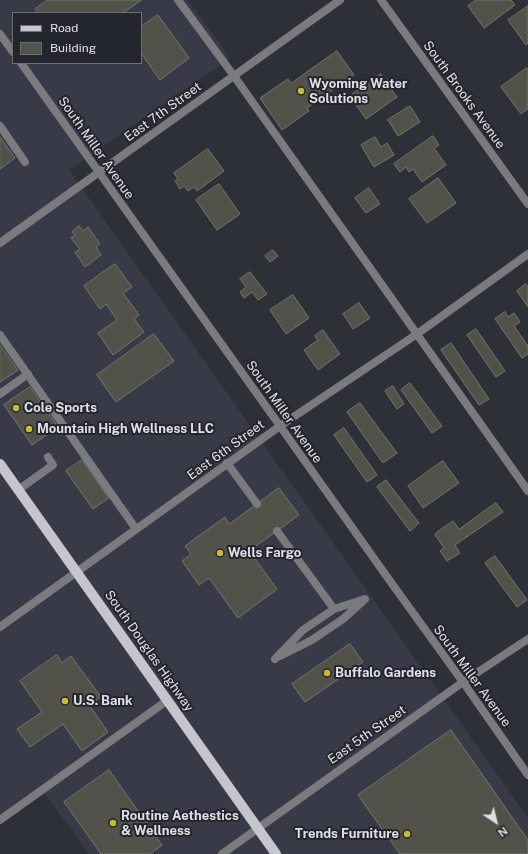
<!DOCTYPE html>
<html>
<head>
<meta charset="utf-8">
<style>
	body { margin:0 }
	#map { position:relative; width:528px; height:854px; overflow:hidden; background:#2e3037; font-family:"Public Sans",sans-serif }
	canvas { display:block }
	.legend { position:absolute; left:12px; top:12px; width:130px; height:52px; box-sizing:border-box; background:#24262d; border:1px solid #6f7077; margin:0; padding:5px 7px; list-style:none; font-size:12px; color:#dfe0e5 }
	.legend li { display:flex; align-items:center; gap:8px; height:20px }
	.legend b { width:20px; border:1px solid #6f7077 }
	.north { position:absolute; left:476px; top:802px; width:40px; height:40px; -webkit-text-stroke:3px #24262d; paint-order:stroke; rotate:145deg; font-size:11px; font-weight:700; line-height:16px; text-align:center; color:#dfe0e5 }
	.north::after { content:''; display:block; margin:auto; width:14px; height:18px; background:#dfe0e5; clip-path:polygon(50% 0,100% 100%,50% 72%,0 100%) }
</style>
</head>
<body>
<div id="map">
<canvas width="528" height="854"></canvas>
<ul class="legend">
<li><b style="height:5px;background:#c4c5cd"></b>Road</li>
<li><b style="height:11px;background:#52524a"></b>Building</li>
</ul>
<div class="north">N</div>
</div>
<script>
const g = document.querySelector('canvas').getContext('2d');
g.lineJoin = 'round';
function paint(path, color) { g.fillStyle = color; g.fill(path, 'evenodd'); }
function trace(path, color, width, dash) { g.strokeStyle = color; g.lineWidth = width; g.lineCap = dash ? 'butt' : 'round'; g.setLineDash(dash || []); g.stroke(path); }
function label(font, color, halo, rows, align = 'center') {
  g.font = font + ' "Public Sans",sans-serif'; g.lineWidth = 4; g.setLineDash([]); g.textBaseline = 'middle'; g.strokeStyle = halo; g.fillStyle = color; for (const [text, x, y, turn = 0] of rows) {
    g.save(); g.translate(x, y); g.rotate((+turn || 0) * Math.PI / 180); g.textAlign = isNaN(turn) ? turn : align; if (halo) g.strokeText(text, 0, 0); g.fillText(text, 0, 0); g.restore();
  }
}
paint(new Path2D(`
	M 0,0 L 188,0 L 230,58 L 69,170 L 528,818 L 528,854 L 89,854 L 44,792 L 0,823 ZM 13,13 L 141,13 L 141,63 L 13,63 Z`), '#383b47');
const building = new Path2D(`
	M 48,0 L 141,0 L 123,13 L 38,13 L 35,9 Z
	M 476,0 L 511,0 L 515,5 L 484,28 L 468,6 Z
	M 528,6 L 528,43 L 526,45 L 508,20 Z
	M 158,15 L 189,58 L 160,80 L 141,53 L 141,27 Z
	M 337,51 L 354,75 L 307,108 L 309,111 L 282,130 L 260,98 L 288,79 L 291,83 Z
	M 527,68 L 528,70 L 528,109 L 521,114 L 501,87 Z
	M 381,74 L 385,81 L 388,79 L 394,87 L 391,89 L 397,97 L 366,119 L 350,96 Z
	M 410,106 L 420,122 L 398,136 L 388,120 Z
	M 433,136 L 439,145 L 434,148 L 446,165 L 422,182 L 413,169 L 409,172 L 406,167 L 400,172 L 394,164 Z
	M 0,137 L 15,158 L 0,169 Z
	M 375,137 L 381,147 L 387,143 L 394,155 L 374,167 L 361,145 Z
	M 208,149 L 224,171 L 197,191 L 194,187 L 188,191 L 184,186 L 180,189 L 175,181 L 178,179 L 174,173 Z
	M 438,178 L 456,203 L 427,223 L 409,199 Z
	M 219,184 L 240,214 L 217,230 L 196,200 Z
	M 369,188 L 380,204 L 366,213 L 355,198 Z
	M 79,226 L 83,231 L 88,227 L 100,244 L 96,247 L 101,255 L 85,267 L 75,252 L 80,249 L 71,238 L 75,235 L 72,232 Z
	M 273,250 L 278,256 L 270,262 L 265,256 Z
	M 115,264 L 132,287 L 123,293 L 139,315 L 134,319 L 144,332 L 113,355 L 98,333 L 117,320 L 106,304 L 100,309 L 84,286 Z
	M 250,272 L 267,294 L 258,300 L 252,292 L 244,298 L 240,292 L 246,287 L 240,279 Z
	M 526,284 L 528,287 L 528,307 L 517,291 Z
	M 293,295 L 309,318 L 286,334 L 270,310 Z
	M 359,303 L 370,318 L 353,329 L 343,314 Z
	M 505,312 L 508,317 L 514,313 L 520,322 L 514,326 L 527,345 L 528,344 L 528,354 L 522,358 L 495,319 Z
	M 476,329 L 505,371 L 496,377 L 467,335 Z
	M 323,330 L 340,354 L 318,370 L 304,350 L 318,340 L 315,336 Z
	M 154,334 L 174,361 L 116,402 L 97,375 Z
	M 451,343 L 489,399 L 479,405 L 441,350 Z
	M 0,345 L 18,370 L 0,382 Z
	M 410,383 L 442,426 L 432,433 L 401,390 Z
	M 393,386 L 404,404 L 397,409 L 385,391 Z
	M 30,387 L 58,427 L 32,445 L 4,405 Z
	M 360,403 L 397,453 L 383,463 L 347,412 Z
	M 344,428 L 377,475 L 367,482 L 334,435 Z
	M 82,460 L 109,498 L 93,509 L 66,471 Z
	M 443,461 L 459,483 L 423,508 L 408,486 Z
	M 386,480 L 419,523 L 410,531 L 377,487 Z
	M 279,488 L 299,515 L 249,551 L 277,589 L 238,618 L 209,578 L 199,585 L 182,561 L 191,554 L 185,546 L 225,517 L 229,524 Z
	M 496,503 L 503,512 L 455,545 L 460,553 L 447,561 L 440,551 L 444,548 L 435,535 L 437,532 L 453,521 L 459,529 Z
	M 495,556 L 527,600 L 517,607 L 485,563 Z
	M 350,644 L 363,662 L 305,702 L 292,684 Z
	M 57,655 L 62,663 L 71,656 L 101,697 L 89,705 L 108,732 L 82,751 L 63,724 L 30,747 L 17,729 L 42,712 L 20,681 Z
	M 451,730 L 528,840 L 528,854 L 400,854 L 358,795 Z
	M 109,770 L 162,845 L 150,854 L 101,854 L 64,802 Z`);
paint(building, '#52524a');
trace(building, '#75756d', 1);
trace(new Path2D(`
	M 178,0 L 234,76 L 528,491
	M 0,126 L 25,162
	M 0,335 L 136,529
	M 0,394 L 28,374
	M 227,463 L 257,504
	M 18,490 L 53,465 L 48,457
	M 277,531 L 334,609
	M 280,656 L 312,640 L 343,619 L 363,601
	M 275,659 L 303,630 L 334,609 L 365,599
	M 0,820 L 168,700`), '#7a7b7e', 8);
trace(new Path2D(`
	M 381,0 L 528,204
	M 0,34 L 13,52
	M 21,63 L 280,426 L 390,581 L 463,682 L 528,775
	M 0,243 L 340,0
	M 0,627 L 280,426 L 417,334 L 528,254
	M 222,854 L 463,682 L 528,639`), '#7a7b7e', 8);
trace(new Path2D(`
	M 0,464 L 276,854`), '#c4c5cd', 10);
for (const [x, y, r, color] of [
	[301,91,4,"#c5bc3d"],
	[16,408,4,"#c5bc3d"],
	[29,429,4,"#c5bc3d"],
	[220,553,4,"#c5bc3d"],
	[327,673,4,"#c5bc3d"],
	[65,701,4,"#c5bc3d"],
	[113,823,4,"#c5bc3d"],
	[407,834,4,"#c5bc3d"]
]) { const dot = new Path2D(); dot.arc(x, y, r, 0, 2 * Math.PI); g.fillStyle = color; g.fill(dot); trace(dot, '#24262d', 1.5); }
label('bold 13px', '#dfe0e5', '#24262d', [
	["Wyoming Water",309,84],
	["Solutions",309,99],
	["Cole Sports",24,408],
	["Mountain High Wellness LLC",37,429],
	["Wells Fargo",228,553],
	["Buffalo Gardens",335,673],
	["U.S. Bank",73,701],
	["Routine Aethestics",121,816],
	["& Wellness",121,831],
	["Trends Furniture",399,834,"right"]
], 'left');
label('13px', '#dfe0e5', '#24262d', [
	["South Brooks Avenue",464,95,54],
	["East 7th Street",163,112,-36],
	["South Miller Avenue",96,148,55],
	["South Miller Avenue",284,412,55],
	["East 6th Street",226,450,-36],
	["South Douglas Highway",149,651,55],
	["South Miller Avenue",472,676,54],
	["East 5th Street",367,735,-35]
]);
</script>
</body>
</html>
